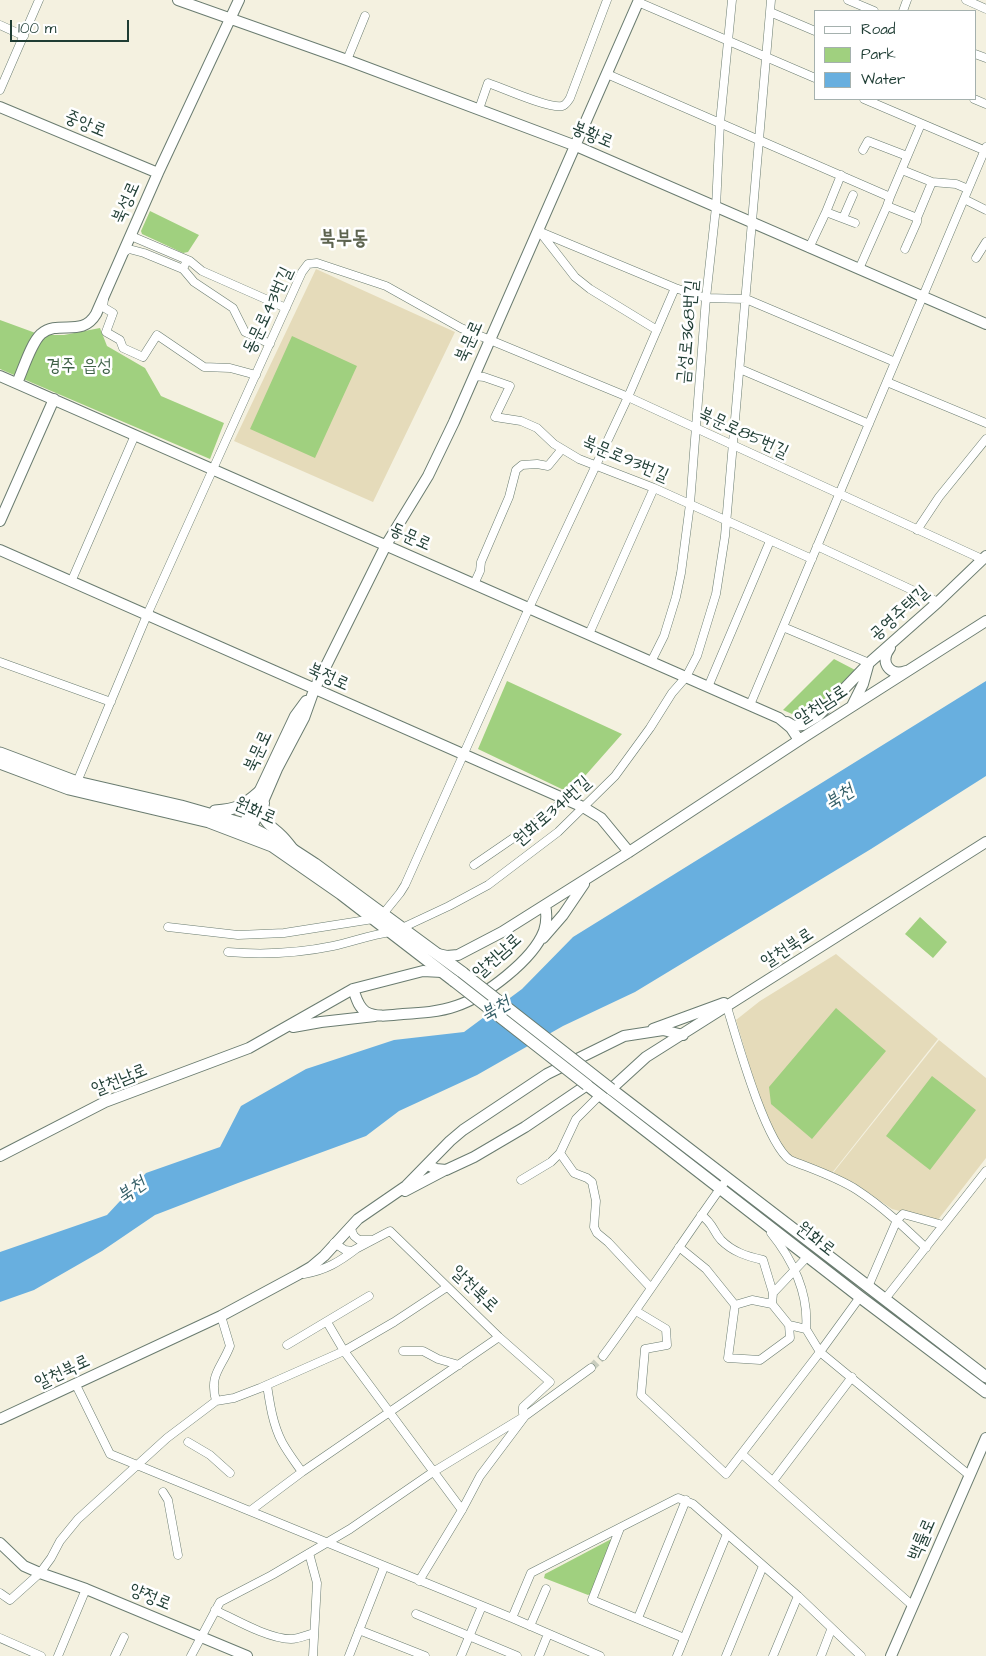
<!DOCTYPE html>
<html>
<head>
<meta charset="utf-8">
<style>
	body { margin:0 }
	#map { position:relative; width:986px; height:1656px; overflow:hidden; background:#f4f1e0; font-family:"Architects Daughter",sans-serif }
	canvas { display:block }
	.legend { position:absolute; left:814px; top:10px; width:162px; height:90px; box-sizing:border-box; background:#fff; border:1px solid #a5b1ae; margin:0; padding:6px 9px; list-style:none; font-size:15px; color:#1f3d34 }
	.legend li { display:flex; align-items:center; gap:10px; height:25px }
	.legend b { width:25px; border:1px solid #a5b1ae }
	.scale { position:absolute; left:10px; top:20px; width:119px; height:22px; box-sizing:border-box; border:2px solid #1f3d34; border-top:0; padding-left:6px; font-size:15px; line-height:18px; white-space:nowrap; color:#1f3d34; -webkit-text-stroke:4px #fff; paint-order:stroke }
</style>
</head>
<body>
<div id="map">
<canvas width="986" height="1656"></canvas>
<ul class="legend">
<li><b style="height:6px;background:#fff"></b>Road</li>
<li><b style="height:14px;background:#a0d07f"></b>Park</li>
<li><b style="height:14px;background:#68afdf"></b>Water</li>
</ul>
<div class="scale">100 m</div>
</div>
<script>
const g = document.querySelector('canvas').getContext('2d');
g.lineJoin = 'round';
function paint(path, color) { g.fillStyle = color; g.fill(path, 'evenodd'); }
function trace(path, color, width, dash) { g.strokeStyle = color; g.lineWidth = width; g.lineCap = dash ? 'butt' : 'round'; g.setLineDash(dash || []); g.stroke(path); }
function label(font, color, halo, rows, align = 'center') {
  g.font = font + ' "Architects Daughter","Poor Story",sans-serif'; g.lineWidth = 5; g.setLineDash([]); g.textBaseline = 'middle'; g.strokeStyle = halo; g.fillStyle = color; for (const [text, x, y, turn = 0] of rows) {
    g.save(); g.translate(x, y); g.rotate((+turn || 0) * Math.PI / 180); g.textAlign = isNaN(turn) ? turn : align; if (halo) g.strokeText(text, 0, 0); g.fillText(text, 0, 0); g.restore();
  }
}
paint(new Path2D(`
	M 316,269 L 455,332 L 373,502 L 234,441 Z
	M 836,954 L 938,1039 L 832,1173 L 789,1157 L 780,1145 L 757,1091 L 736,1020 L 760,1001 Z
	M 939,1040 L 986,1078 L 986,1158 L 937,1221 L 892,1209 L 854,1183 L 833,1173 Z`), '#e5dbba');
paint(new Path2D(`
	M 150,211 L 199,235 L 188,252 L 183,253 L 142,234 L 141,231 Z
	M 0,320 L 41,335 L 64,335 L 100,328 L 107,346 L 145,368 L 161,396 L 224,423 L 210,459 L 0,369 Z
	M 292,336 L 357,366 L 315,458 L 250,429 Z
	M 834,659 L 857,671 L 808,721 L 783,710 Z
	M 507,681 L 622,734 L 570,793 L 478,749 Z
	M 920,917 L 947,942 L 933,958 L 905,934 Z
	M 836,1008 L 886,1051 L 812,1139 L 771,1104 L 769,1087 Z
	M 932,1076 L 976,1110 L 930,1170 L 886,1136 Z
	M 617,1536 L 592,1593 L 588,1595 L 544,1578 L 545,1574 Z`), '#a0d07f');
paint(new Path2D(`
	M 986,681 L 986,776 L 871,849 L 635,992 L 563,1026 L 477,1075 L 399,1111 L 366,1136 L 238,1183 L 155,1215 L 102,1251 L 34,1290 L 0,1302 L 0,1252 L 107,1215 L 146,1173 L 220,1147 L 241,1106 L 306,1069 L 394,1040 L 464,1032 L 522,989 L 573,937 Z`), '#68afdf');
trace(new Path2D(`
	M 591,1368 L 603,1356`), '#c9cdbe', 8, [8, 4]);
const minor = new Path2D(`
	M 848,0 L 874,11
	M 966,0 L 986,9
	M 638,2 L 815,78
	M 903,11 L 907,0
	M 770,12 L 815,31
	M 0,25 L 24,36
	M 975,54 L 986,58
	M 347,60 L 365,16
	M 607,74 L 890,197
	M 0,90 L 39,0
	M 864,99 L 986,151
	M 974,99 L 986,104
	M 479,109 L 488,83 C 503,88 549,109 562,106 C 566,105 568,101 570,98 L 607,0
	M 863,150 L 868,141 L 907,156
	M 902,170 L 932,182 L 917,218 L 887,206 L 890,197 L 921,124
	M 841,175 L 826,212 L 855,223
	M 932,182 L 956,184 L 968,189
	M 964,199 L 986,210
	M 843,218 L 853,195
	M 538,231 L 675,288 L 706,298 L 746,299 L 895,362
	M 540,232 L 575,277 L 590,289 L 657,330
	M 131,236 L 190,261 L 202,271 L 286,308
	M 809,248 L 826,212
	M 905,249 L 917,222 L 917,218
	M 124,252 L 129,249 L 144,253 L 183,269
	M 976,258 L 986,242
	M 187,260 L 183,269 L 194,282 L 233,308 L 245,332 L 270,344
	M 859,269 L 887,206
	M 104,299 L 103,307 L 113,313 L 106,332 L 120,340 L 123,348 L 143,357 L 157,335 L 204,367 L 230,368 L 256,375
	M 740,369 L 869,424
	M 474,376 L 484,377 L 510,386 L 495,417 L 521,421 L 537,428 L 554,444 L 579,459 L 654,488 L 812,559
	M 887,382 L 986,423
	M 917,530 L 939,497 L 986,439
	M 817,546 L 938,602
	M 71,582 L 135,435
	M 474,584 L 480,571 L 481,562 L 509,497 L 516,470 L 522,465 L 537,464 L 548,466 L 562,449
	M 783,627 L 869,663
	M 589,634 L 654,488
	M 0,662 L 111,702
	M 651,662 L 664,636 L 676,597 L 681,573 L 690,504 L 706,298 L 716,207 L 720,123 L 732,0
	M 708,687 L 770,541
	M 750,705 L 986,147
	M 77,782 L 147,615 L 302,272 L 308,264 L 317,263 L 386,286 L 461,328 L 628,397 L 982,559
	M 474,865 L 547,815 L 565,799
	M 383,914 L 400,893 L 405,885 L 529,608 L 628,397 L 675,288
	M 168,927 L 238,935 L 284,933 L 373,919
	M 402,928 L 449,906 L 488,885 L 558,832 L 615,776 L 650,728 L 672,693 L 686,677 L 697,656 L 716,594 L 725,536 L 771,0
	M 228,952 C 263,955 299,953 333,946 C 352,942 370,935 390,932
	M 727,1007 C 737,1040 765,1142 790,1160 C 812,1169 837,1177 857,1190 C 883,1207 904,1227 926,1248
	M 560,1153 L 574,1173 L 587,1178 L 592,1182 L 596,1201 L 594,1227 L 597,1233 L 608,1242 L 651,1288
	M 521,1180 L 551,1162 L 560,1153 L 576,1119 L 600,1095
	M 701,1215 C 714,1224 712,1230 721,1240 C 733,1252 746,1256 763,1260 L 773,1293
	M 350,1227 L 354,1236 L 359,1240 L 372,1240
	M 771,1233 C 793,1260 809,1294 806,1329
	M 334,1243 L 345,1250 L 352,1251 L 390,1231 L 499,1337 L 550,1382 L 523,1407 L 523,1413 L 525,1416 L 480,1476 L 462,1510 L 419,1581
	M 679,1247 L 706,1269 L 735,1305 L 752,1300 L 772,1304
	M 304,1274 C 326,1270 339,1262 356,1249
	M 868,1287 L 897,1220 L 903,1214 L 943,1225
	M 885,1299 L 986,1171
	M 735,1305 L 728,1358 L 760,1360 L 790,1338 L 789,1325
	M 636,1311 L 666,1329 L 667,1345 L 645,1349 L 641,1395 L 726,1474 L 820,1352 L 860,1297
	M 327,1322 L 344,1351 L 462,1510
	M 806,1329 L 820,1352 L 969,1475
	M 806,1329 L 789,1325 L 772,1304 L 773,1293 L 808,1256
	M 287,1345 L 369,1296
	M 403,1351 L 423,1351 L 438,1359 L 459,1365
	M 603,1356 C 646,1298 685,1237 727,1179
	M 76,1385 L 110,1454 L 512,1618 L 600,1656
	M 267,1385 C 270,1405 273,1425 282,1442 C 288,1453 295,1462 302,1472
	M 216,1401 C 209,1374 221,1369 230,1346 L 221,1316
	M 188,1442 L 210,1455 L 230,1473
	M 742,1454 L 913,1606
	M 773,1481 L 852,1377
	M 163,1492 L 168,1500 L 178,1555
	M 250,1511 L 302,1472 L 499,1337
	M 620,1528 L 592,1600 L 684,1638
	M 309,1553 L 317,1583 L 313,1656
	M 0,1593 L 10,1600 L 40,1573 L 51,1558 L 60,1541 L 78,1519 L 167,1438 L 216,1401 L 234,1398 L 260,1388 L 344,1351 L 394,1322 L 447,1287
	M 215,1610 C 236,1620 269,1639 291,1639 C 299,1639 307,1635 314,1633
	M 416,1614 L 517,1656
	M 512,1618 L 531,1573 L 678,1498 L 693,1504 L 798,1596 L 861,1656
	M 638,1618 L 686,1500
	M 530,1626 L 546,1589
	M 359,1630 L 425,1656
	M 0,1638 L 41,1656
	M 58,1656 L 86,1589
	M 115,1656 L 124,1637
	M 191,1656 L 220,1602 L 272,1575 L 350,1529 L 433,1472 L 525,1416 L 591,1368
	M 349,1656 L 384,1567
	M 461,1656 L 482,1606
	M 539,1656 L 548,1634
	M 677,1656 L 727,1534
	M 726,1656 L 763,1566
	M 773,1656 L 798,1596
	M 821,1656 L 831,1630`);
const tertiary = new Path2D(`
	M 178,0 L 347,60 L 576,146 L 986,324
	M 0,107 L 158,173
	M 0,376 L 779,718 L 791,728 L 799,740
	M 17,383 C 23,370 31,343 41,334 C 59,319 82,338 96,314 L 158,173 L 239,0
	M 0,521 L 54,399
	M 0,550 L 583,807 L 601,818 L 629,852
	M 890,648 C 879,662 890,677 906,671
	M 852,706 L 863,684 L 868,666
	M 787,722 L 794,726 L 803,725 L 818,716 L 869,663 L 938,602 L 986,556
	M 264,803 C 260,823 270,824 282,836 C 286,840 289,844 293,849
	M 244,824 L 295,716 L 306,701
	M 252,827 L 277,769 L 304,718 L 314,690 L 386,545 L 428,476 L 454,422 L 639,0
	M 543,938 L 563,915 L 584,884
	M 438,954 L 447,956 L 458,955 L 502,932 L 629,852 L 804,737 L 986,621
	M 353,989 C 356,997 358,1007 366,1012 C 377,1018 392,1015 403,1014 C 421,1013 439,1012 456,1006 C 484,997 533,960 544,931 C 547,922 547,914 545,905
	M 293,1027 L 321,1022 L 375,1016
	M 653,1029 L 724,1003
	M 611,1089 L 646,1057 L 986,842
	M 0,1156 L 105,1102 L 249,1048 L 353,989 L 423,971 L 442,972
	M 428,1165 L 436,1169 L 446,1170 L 474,1157 L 525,1127 L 587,1085
	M 405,1191 L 445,1170
	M 0,1419 L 221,1316 L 299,1274 L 311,1267 L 324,1256 L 358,1219 L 406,1186 L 450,1141 L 463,1130 L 547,1074 L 624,1036 L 663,1030 L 683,1035
	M 0,1543 L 24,1566 L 40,1573 L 86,1589 L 247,1656
	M 891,1656 L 986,1438`);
const secondary = new Path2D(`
	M 0,753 L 77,782 L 181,806 L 244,824 L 292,849 L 315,864 L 463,973
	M 0,763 L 69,789 L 209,822 L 272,846 L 341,894 L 454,981
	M 215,811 C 237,809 242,807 259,792
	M 587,1085 L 860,1297 L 986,1392
	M 611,1089 L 986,1377`);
trace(minor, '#6a7c70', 9);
trace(tertiary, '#6a7c70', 12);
trace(secondary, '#6a7c70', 13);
trace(minor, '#fff', 8);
trace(tertiary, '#fff', 10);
trace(secondary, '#fff', 11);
const secondaryBridge = new Path2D(`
	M 463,973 L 611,1089
	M 454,981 L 587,1085`);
trace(secondaryBridge, '#6a7c70', 13, []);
trace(secondaryBridge, '#fff', 11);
label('18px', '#1f3d34', '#fff', [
	["중앙로",85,125,22],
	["봉황로",592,136,23],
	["북성로",127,203,-66],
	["동문로43번길",269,311,-65],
	["금성로368번길",689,332,-85],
	["북문로",470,342,-66],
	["북문로85번길",743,434,25],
	["북문로93번길",625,460,23],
	["동문로",410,538,24],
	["공영주택길",900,614,-42],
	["북정로",328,678,24],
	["알천남로",822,706,-33],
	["북문로",259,752,-65],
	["원화로",255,812,23],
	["원화로341번길",553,812,-41],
	["알천북로",788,949,-33],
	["알천남로",498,957,-42],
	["알천남로",120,1081,-22],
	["원화로",815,1240,38],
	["알천북로",474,1290,44],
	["알천북로",63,1373,-25],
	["백률로",923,1540,-67],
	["양정로",150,1598,22]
]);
label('18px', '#3f6247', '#fff', [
	["경주 읍성",79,367]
]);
label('italic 19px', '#355f67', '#fff', [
	["북천",840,798,-32],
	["북천",496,1010,-30],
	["북천",132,1191,-35]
]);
label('bold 20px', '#5d634f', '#fff', [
	["북부동",344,240]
]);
</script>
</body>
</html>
